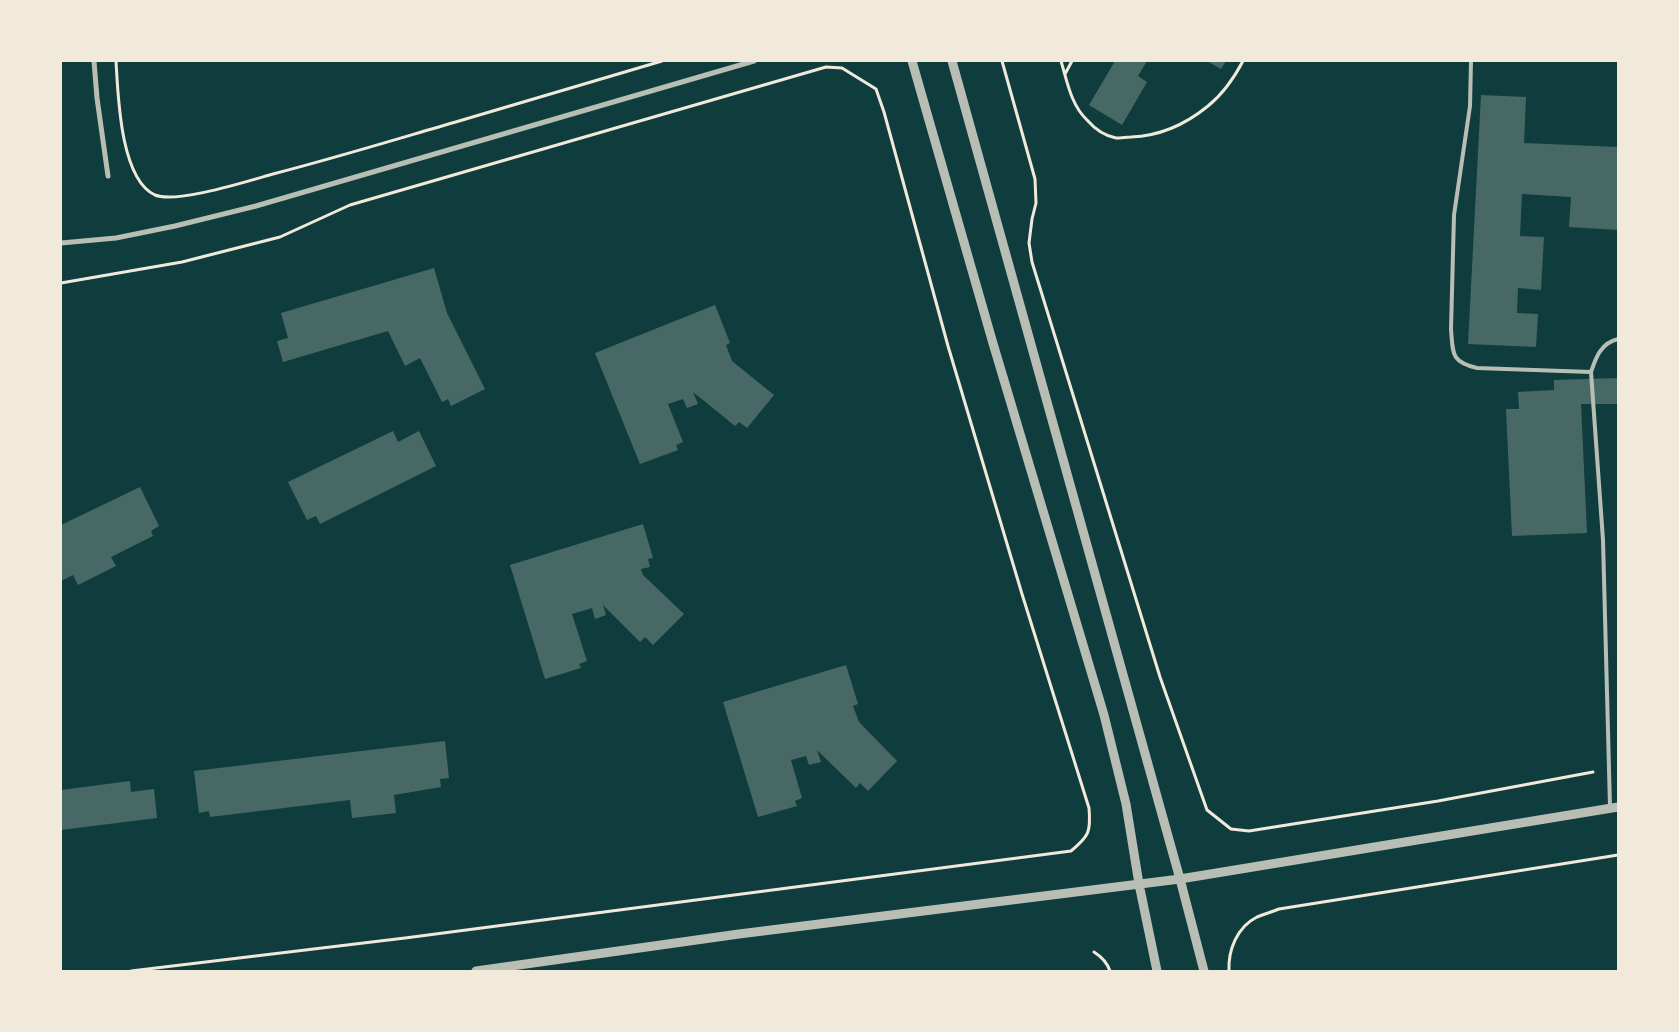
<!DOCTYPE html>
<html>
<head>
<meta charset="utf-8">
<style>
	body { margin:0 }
	#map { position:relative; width:1679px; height:1032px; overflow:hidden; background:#0f3d3e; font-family:"IBM Plex Sans",sans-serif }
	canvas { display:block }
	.frame { position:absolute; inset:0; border:62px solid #f1e9da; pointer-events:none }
</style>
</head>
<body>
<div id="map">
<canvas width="1679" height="1032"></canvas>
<div class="frame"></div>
</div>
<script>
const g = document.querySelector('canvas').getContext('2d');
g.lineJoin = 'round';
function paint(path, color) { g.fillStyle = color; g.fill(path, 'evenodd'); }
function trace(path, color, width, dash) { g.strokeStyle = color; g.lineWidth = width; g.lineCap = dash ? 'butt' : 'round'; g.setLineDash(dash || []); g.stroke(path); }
paint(new Path2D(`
	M 1115,61 L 1147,61 L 1138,76 L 1147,82 L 1122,125 L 1089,105 Z
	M 1207,61 L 1226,61 L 1221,69 Z
	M 1481,95 L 1526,97 L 1524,143 L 1618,147 L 1618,230 L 1569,227 L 1571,197 L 1522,194 L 1520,236 L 1544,237 L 1541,290 L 1518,288 L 1517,313 L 1538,314 L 1536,347 L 1468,344 Z
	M 434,268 L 447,313 L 485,389 L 451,406 L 448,399 L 442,402 L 420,358 L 405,366 L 388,331 L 283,362 L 277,341 L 288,338 L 281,313 Z
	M 715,305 L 730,343 L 726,345 L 732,361 L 774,395 L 747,428 L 739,422 L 735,426 L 693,392 L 698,404 L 687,408 L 683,399 L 668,404 L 683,442 L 676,445 L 678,450 L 640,464 L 595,353 Z
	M 1618,378 L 1618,404 L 1581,404 L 1587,533 L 1512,536 L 1506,409 L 1519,409 L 1518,392 L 1554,390 L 1554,380 Z
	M 393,431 L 398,442 L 419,431 L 436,466 L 320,524 L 316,516 L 307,520 L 288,482 Z
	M 140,487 L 159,526 L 151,531 L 153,536 L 111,557 L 116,566 L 78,585 L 73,575 L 61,581 L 61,525 Z
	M 643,524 L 653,558 L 648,559 L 650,567 L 641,569 L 643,575 L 684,614 L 653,645 L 645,637 L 640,642 L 603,605 L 606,615 L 595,619 L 592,608 L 572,614 L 587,661 L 579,664 L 581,668 L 545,679 L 510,565 Z
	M 846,665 L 858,704 L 853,706 L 859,722 L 897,761 L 868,791 L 860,783 L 856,788 L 817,750 L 821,762 L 809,765 L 806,756 L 791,760 L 802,798 L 795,801 L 797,806 L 758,817 L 723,702 Z
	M 445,741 L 449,778 L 440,779 L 441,787 L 394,795 L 396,813 L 352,818 L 350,800 L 210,817 L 209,811 L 199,813 L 194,771 Z
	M 130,781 L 131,792 L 154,789 L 157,818 L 61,830 L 61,790 Z`), '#486865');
trace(new Path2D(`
	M 116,61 C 118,94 120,179 155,195 C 176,204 248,181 273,174 C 335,158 397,139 459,121 C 527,101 594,81 662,61
	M 1002,61 L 1035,179 L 1036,203 L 1032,219 L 1029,243 L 1032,262 L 1160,677 L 1207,810 L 1231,829 L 1249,831 L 1438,801 L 1593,772
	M 1061,61 C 1067,81 1071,105 1087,120 C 1094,128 1105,136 1116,138 C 1121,138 1127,137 1131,137 C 1160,136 1186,124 1208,106 C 1223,94 1234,78 1243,61
	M 1065,74 L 1072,61
	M 61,283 L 182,262 L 280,237 L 350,205 L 826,67 L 842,68 L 876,89 L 884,112 L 948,346 L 1022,594 L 1089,808 C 1091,832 1089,836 1071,851 L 405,938 L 131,971
	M 1094,952 C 1102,957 1107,962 1110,971
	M 1229,971 C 1228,950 1237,927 1257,917 C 1264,914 1272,912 1279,909 L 1618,855`), '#f1e9da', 3);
trace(new Path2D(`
	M 1471,61 L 1470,106 L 1454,215 L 1451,329 C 1453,354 1451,362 1477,368 L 1591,372 L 1603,540 L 1610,807
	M 1591,372 C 1596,357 1601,343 1618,339`), '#b8beb3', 4);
trace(new Path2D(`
	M 94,61 L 97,98 L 108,176
	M 61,243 L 116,238 L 175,226 L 256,206 L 754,61`), '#b8beb3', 5);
trace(new Path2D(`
	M 912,61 L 992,340 L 1104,715 L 1126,804 L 1139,884 L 1157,971
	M 952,61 L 1180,879 L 1204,971
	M 476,971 L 739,934 L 1180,879 L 1618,807`), '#b8beb3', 9);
</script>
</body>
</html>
